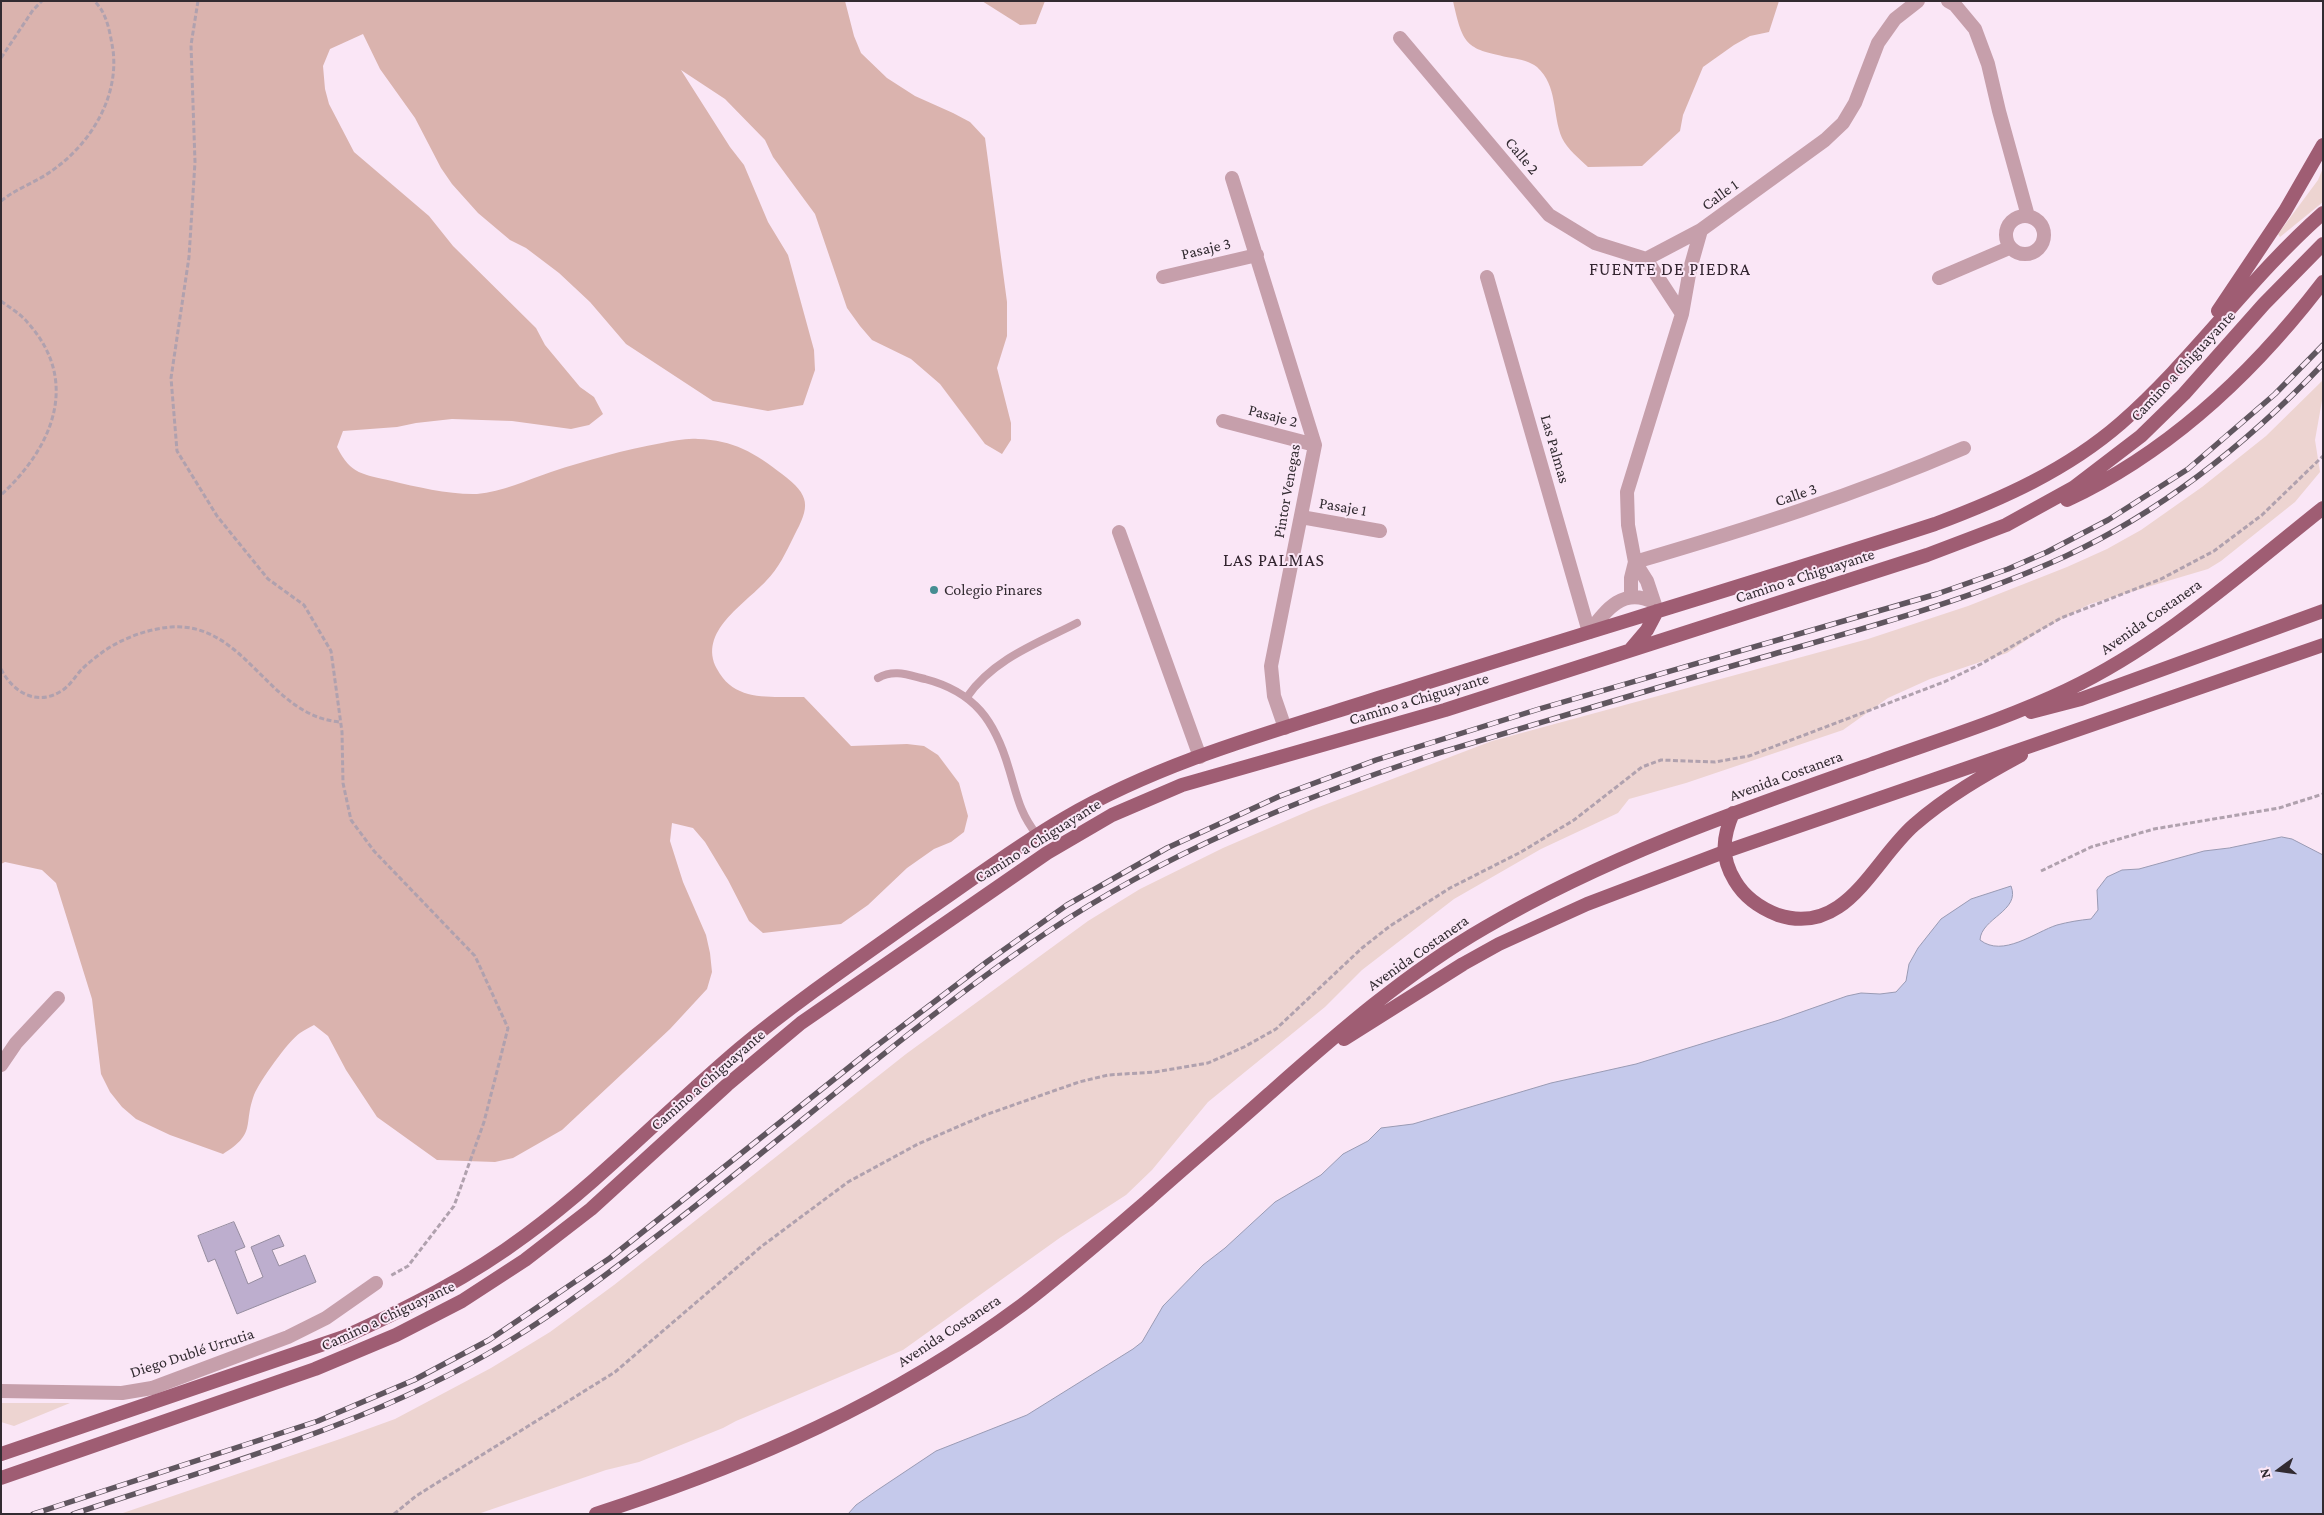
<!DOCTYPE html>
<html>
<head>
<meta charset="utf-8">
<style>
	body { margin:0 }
	#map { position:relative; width:2324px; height:1515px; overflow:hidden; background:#fae6f6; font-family:"Crimson Pro",serif }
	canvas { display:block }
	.frame { position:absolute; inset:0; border:2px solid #322b31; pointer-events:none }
	.north { position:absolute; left:2254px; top:1445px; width:50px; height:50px; -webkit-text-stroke:4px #fae6f6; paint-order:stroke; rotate:256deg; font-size:14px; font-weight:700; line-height:20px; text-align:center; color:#322b31 }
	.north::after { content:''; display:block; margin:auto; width:18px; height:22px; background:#322b31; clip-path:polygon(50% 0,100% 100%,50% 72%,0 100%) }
</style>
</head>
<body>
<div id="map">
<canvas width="2324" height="1515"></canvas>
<div class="frame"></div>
<div class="north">N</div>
</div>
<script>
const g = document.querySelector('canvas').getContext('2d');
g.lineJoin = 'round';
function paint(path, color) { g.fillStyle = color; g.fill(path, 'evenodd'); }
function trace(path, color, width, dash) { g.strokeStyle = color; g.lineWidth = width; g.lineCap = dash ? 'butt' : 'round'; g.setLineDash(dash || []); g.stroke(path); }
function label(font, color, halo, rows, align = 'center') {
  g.font = font + ' "Crimson Pro",serif'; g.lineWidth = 4; g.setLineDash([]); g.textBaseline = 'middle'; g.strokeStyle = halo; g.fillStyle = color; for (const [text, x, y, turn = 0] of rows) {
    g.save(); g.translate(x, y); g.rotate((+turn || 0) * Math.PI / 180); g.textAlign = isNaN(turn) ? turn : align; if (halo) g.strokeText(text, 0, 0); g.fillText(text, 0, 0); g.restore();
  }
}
paint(new Path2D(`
	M 2323,168 L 2323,202 L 2280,237 L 2278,234 L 2318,180 Z
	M 2323,380 L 2323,395 L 2315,440 L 2320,472 L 2295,502 L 2221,561 L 2208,569 L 2090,604 L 2043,629 L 2007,653 L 1930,679 L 1888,698 L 1843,730 L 1686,783 L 1629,799 L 1618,813 L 1541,849 L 1454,899 L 1362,970 L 1325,1007 L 1208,1102 L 1152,1170 L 1126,1195 L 1061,1237 L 903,1350 L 736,1421 L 723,1428 L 639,1462 L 606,1470 L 478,1514 L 120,1514 L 340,1439 L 395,1419 L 491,1368 L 550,1332 L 614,1285 L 906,1054 L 1088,921 L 1140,889 L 1223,848 L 1311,810 L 1492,741 L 1868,639 L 1968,606 L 2067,567 L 2107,549 L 2141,530 L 2202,487 L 2266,436 Z
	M 1,1403 L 70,1403 L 14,1426 L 1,1422 Z`), '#edd4d1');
paint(new Path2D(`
	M 1,1 L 845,1 L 854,36 L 861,53 L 887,78 L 915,96 L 953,113 L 970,122 L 985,138 L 1007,302 L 1007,336 L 997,368 L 1011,423 L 1011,440 L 1002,454 L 985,444 L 940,384 L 911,359 L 872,340 L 860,326 L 847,308 L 815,214 L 773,157 L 765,140 L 725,99 L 681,70 L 730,147 L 744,165 L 768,222 L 788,255 L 814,350 L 815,370 L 803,405 L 768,411 L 713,401 L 626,344 L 590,302 L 559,273 L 526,248 L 510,240 L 478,213 L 452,184 L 441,168 L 415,118 L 380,69 L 363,34 L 330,49 L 323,66 L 325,89 L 329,104 L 354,152 L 429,216 L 453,246 L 536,328 L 545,345 L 580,387 L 594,397 L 603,414 L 589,425 L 571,429 L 512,421 L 452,419 L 416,423 L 397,427 L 343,431 L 337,447 C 351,475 363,474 392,481 C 416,487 452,495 477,494 C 502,492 527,480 551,472 C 587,460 624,450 662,443 C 673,441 686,438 698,439 C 733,440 755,453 782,474 C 811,496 810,506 794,536 C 786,552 779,568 766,581 C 745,604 697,632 717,669 C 735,703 771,696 804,697 L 851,746 L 907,744 L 924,746 L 938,755 L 959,783 L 968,816 L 964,832 L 951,842 L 934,849 L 907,868 L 868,905 L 841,924 L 763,933 L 749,921 L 728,880 L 705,842 L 693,828 L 672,823 L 670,841 L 683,882 L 706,935 L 710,953 L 712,972 L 707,989 L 670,1029 L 562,1130 L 513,1158 L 495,1162 L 437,1160 L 377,1117 L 346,1070 L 328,1036 L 314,1025 C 309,1028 304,1030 300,1033 C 289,1040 259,1082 254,1095 C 243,1125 257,1133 223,1154 L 170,1135 L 136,1119 L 122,1107 L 110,1092 L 101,1074 L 92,999 L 56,883 L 42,870 L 5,862 L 1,864 Z
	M 982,1 L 1045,1 L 1036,24 L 1020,25 Z
	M 1453,1 L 1779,1 L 1769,32 L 1750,36 L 1734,45 L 1703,67 L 1683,115 L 1680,131 L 1642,166 L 1588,167 C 1580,159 1567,149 1562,138 C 1552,114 1558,86 1537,67 C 1531,62 1520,59 1512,58 C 1467,49 1463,47 1453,1 Z`), '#dab3ae');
const water = new Path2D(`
	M 2282,837 L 2292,839 L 2323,855 L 2323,1514 L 848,1514 L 856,1505 L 876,1491 L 936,1451 L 1027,1415 L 1133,1349 L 1142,1342 L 1163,1306 L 1203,1265 L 1225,1248 L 1275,1202 L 1321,1175 L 1343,1154 L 1368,1141 L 1381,1128 L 1413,1124 L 1551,1083 L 1636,1064 L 1779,1020 L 1847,996 L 1861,993 L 1880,994 L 1896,992 L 1906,981 L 1909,964 L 1918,948 L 1941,919 L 1971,899 L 2011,886 C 2021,911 1981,918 1980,940 C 2003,958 2035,932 2057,925 C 2068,922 2080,920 2091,919 L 2098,910 L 2097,890 L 2107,877 L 2122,870 L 2139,869 L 2204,851 L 2229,848 Z`);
paint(water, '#c5c9eb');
trace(water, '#999ab3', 1);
const building = new Path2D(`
	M 234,1222 L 245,1247 L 235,1251 L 248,1284 L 263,1277 L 251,1247 L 279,1235 L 284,1246 L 272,1250 L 279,1266 L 305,1255 L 316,1282 L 237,1314 L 215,1259 L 208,1262 L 198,1236 Z`);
paint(building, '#bdaece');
trace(building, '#958c9f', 1);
trace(new Path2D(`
	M 198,1 L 191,45 L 195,162 L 189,257 L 171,378 L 177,451 L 217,516 L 268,579 L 304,605 L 331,651 L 342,732 L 343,783 L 351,820 L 374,851 L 475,956 L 508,1028 L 484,1122 L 454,1206 L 408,1266 L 390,1276
	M 1,58 L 33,10 L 42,1
	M 1,201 C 17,188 37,182 53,170 C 91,143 119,97 113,50 C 110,33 107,12 94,1
	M 1,301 C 10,308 21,314 28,323 C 81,382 52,448 1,495
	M 1,669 C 13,693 38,707 63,690 C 70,685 75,677 81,670 C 88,663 96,657 104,651 C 123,638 148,629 171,627 C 246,622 268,716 340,722
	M 2041,871 L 2091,847 L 2154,829 L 2279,808 L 2323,794
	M 394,1514 L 416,1496 L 615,1372 L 762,1246 L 848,1182 L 918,1144 L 985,1115 L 1079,1082 L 1108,1075 L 1155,1072 L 1208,1063 L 1244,1047 L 1276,1029 L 1362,948 L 1390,926 L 1450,888 L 1521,852 L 1574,820 L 1642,767 L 1661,760 L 1715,762 L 1749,756 L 1944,682 L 1981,664 L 2061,618 L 2161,579 L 2214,551 L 2262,515 L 2323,456`), '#b0a1ae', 3, [5, 2.5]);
trace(new Path2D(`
	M 878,678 C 894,669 908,675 925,679 C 975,692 995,721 1009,769 C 1017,795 1019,812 1037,835
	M 967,697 C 993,659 1038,643 1077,623`), '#c69fab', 8);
trace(new Path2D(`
	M 1948,1 L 1955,5 L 1975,29 L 1988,64 L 1999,111 L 2028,216
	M 1400,38 L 1549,215 L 1595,243 L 1646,259 L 1682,314
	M 1232,178 L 1315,445 L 1271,666 L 1274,696 L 1285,728
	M2006 235a19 19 0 1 1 38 0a19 19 0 1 1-38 0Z
	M 1646,259 L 1701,230
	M 1163,277 L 1257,255
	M 1487,277 L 1589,632
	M 1939,278 L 2009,248
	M 1223,421 L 1315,445
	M 1301,517 L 1380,531
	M 1119,532 L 1200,757
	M 1635,562 C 1748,529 1855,495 1964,448
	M 1631,597 L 1631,578 L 1635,562
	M 1657,611 L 1647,581 L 1635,562 L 1628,525 L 1627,492 L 1682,314 L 1690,269 L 1701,230 L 1825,140 L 1843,123 L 1855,103 L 1878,43 L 1895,19 L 1918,1
	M 1589,632 C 1606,610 1623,587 1653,602
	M 1,1065 L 16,1043 L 58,998
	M 1,1391 L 122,1393 L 152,1388 L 288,1337 L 326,1318 L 376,1283`), '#c69fab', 14);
trace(new Path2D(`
	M 2218,311 L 2285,211 L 2323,145
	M 2067,500 C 2169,452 2255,371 2323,282
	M 1630,650 L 1647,630 L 1657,611
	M 2031,712 L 2081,699 L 2323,611
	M 1733,813 C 1723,836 1720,857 1735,881 C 1745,898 1760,908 1778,915 C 1846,937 1873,861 1914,825 C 1946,797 1984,775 2021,755
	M 1344,1039 L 1463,964 L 1499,944 L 1587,904 L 1724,852 L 2323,645
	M 1,1454 L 344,1337 C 408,1308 470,1277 526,1235 C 602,1179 667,1110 739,1049 C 797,1001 860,958 922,914 C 969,882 1015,847 1065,818 C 1164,760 1279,730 1388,695 C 1570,637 1754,583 1935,524 C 2002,499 2067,470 2121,423 C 2194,359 2250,277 2323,213
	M 1,1478 L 315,1369 L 396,1335 L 462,1301 L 525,1260 L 591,1209 L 727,1085 L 801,1023 L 1047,853 L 1112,815 L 1182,785 L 1445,710 L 1927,555 L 2006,525 L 2073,488 L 2141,436 L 2184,394 L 2264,304 L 2323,244
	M 596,1514 C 752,1463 890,1403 1022,1305 C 1065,1272 1106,1236 1147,1201 C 1187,1165 1229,1130 1269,1094 C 1337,1034 1406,973 1486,927 C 1609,855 1743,809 1877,762 C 1941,739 2006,719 2067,690 C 2162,645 2241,573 2323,508`), '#9f5d73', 14);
const rail = new Path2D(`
	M 33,1514 L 318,1421 L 414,1380 L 489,1340 L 610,1258 L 867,1053 L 988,961 L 1067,905 L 1167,848 L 1280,796 L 1376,760 L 1539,709 L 1937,594 L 2008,569 L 2047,552 L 2108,520 L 2188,469 L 2275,394 L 2323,345
	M 73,1514 C 220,1465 372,1425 506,1343 C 562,1309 614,1269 666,1229 C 793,1131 913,1023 1046,933 C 1165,853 1297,799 1432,755 C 1537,724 1641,692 1746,662 C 1854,631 1964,603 2066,556 C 2164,510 2249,442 2323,364`);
trace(rail, '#60565f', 5.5);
trace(rail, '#fae6f6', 4, [11]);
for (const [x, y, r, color] of [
	[934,590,5,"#458d92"]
]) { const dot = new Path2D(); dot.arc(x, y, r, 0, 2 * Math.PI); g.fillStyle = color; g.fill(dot); trace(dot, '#fae6f6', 2); }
label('16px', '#322b31', '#fae6f6', [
	["Calle 2",1522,156,50],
	["Calle 1",1720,195,-36],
	["Pasaje 3",1206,249,-13],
	["Camino a Chiguayante",2183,366,-47],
	["Pasaje 2",1273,416,15],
	["Las Palmas",1555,449,74],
	["Pintor Venegas",1287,491,-80],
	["Calle 3",1796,495,-19],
	["Pasaje 1",1343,507,10],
	["Camino a Chiguayante",1805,576,-18],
	["Avenida Costanera",2151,617,-35],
	["Camino a Chiguayante",1419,699,-17],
	["Avenida Costanera",1786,776,-20],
	["Camino a Chiguayante",1038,841,-32],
	["Avenida Costanera",1418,953,-35],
	["Camino a Chiguayante",708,1080,-41],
	["Camino a Chiguayante",388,1316,-25],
	["Avenida Costanera",949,1331,-33],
	["Diego Dublé Urrutia",192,1353,-18]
]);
label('16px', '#322b31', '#fae6f6', [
	["Colegio Pinares",944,590]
], 'left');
g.letterSpacing = '1px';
label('18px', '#32242f', '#fae6f6', [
	["FUENTE DE PIEDRA",1670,269],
	["LAS PALMAS",1274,560]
]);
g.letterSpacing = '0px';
</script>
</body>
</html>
